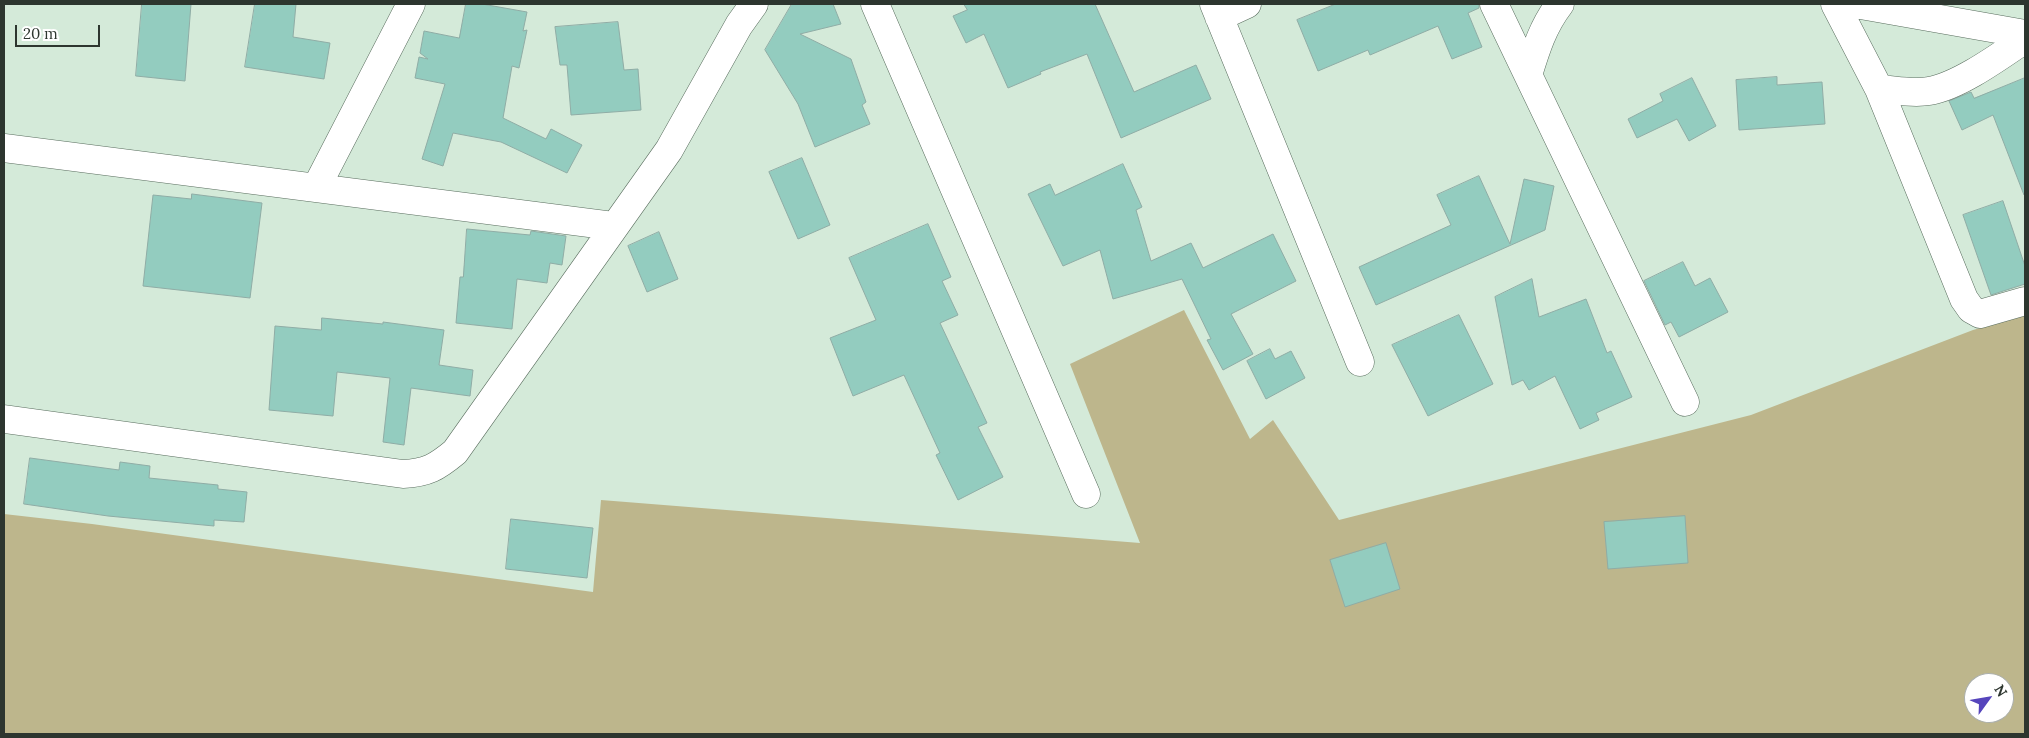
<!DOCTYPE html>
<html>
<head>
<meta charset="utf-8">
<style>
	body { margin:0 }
	#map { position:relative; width:2029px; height:738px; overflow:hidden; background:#d4ead9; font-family:Lora,serif }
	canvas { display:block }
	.frame { position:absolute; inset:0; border:5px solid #2d362f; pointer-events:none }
	.north { position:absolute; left:1964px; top:673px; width:50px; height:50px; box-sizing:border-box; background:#fff; border:1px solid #abafac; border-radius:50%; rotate:58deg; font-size:14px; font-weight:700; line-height:20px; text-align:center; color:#2d362f }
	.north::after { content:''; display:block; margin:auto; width:18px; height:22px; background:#5645bc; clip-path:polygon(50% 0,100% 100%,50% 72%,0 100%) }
	.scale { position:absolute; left:15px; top:25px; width:85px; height:22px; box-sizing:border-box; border:2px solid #2d362f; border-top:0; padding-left:6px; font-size:15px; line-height:18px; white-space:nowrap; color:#2d362f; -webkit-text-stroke:4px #fff; paint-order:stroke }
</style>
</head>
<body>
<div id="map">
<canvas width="2029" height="738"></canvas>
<div class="frame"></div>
<div class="north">N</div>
<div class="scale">20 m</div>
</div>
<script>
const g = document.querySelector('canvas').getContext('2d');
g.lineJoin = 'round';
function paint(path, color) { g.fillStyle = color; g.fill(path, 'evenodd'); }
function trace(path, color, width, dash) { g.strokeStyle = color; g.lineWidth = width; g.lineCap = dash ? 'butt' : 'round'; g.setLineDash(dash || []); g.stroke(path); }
paint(new Path2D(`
	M 1184,310 L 1250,439 L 1273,420 L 1339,520 L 1751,415 L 1973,330 L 2025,315 L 2025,734 L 4,734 L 4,514 L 92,524 L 593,592 L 601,500 L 1140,543 L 1070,364 ZM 1974,683 L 2004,683 L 2004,713 L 1974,713 Z`), '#bdb68c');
const building = new Path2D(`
	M 142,4 L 191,4 L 185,81 L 136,76 Z
	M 255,4 L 296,4 L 293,37 L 330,43 L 324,79 L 245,67 Z
	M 466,4 L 482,4 L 527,12 L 523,31 L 527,30 L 519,68 L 512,66 L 503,118 L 546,139 L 551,129 L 582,145 L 567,173 L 501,142 L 453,133 L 443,166 L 422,159 L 445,84 L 415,78 L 419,57 L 428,59 L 420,53 L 424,31 L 459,38 Z
	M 792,4 L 833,4 L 841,24 L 800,34 L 851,59 L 866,102 L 862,105 L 870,124 L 815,147 L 798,104 L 765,50 Z
	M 964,4 L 1095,4 L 1134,92 L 1196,65 L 1211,99 L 1121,138 L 1087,54 L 1040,72 L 1041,74 L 1008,88 L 984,34 L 966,43 L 953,16 L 967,10 Z
	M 1336,4 L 1479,4 L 1479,8 L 1468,13 L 1482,47 L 1452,59 L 1438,26 L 1370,55 L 1368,50 L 1318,71 L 1297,20 Z
	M 618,22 L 624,70 L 638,69 L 641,110 L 571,115 L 567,65 L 560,65 L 555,27 Z
	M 1777,77 L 1777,85 L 1822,82 L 1825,124 L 1739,130 L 1736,80 Z
	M 1692,78 L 1716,126 L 1689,141 L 1677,119 L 1637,138 L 1628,119 L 1663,101 L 1660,94 Z
	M 2025,78 L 2025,195 L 2024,195 L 1993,115 L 1962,130 L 1949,101 L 1971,92 L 1974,98 Z
	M 802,158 L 830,225 L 798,239 L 769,172 Z
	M 1123,164 L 1142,207 L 1136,210 L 1151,261 L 1191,243 L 1203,268 L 1273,234 L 1296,281 L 1231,314 L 1253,354 L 1223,370 L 1207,340 L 1211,339 L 1182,279 L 1113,299 L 1100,250 L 1063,266 L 1028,194 L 1050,184 L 1055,195 Z
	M 1479,176 L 1510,244 L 1524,179 L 1554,186 L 1545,230 L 1376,305 L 1359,267 L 1451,225 L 1437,195 Z
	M 192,194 L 262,203 L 250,298 L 143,286 L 153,195 L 191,199 Z
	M 2003,201 L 2025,266 L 2025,284 L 1991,295 L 1963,215 Z
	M 928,224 L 951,277 L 942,281 L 958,315 L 940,323 L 987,423 L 978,427 L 1003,477 L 958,500 L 936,455 L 940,453 L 904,375 L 853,396 L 830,338 L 876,320 L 849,258 Z
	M 467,229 L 530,235 L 531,231 L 566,236 L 562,265 L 550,263 L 547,283 L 517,279 L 512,329 L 456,323 L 460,277 L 463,277 Z
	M 659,232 L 678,279 L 647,292 L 628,246 Z
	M 1683,262 L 1695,286 L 1710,278 L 1728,312 L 1679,337 L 1671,322 L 1665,325 L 1644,281 Z
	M 1532,279 L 1539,317 L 1586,299 L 1607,353 L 1611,351 L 1632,397 L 1596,413 L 1599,420 L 1580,429 L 1555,376 L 1529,390 L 1523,380 L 1512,385 L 1495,297 Z
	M 1459,315 L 1493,384 L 1428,416 L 1392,345 Z
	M 322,318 L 383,324 L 383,322 L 444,330 L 439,365 L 473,370 L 470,396 L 411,388 L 404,445 L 383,442 L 390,378 L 337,372 L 333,416 L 269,410 L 275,326 L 321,330 Z
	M 1270,349 L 1275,359 L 1291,351 L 1305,378 L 1266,399 L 1247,361 Z
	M 30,458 L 119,470 L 120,462 L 150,466 L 149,478 L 218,485 L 218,489 L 247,492 L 244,522 L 214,520 L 214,526 L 108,516 L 24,504 Z
	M 1685,516 L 1688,563 L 1608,569 L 1604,522 Z
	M 511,519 L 593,528 L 587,578 L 506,569 Z
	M 1386,543 L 1400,589 L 1345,607 L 1330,560 Z`);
paint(building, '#93ccbf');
trace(building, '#8faca5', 1);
const minor = new Path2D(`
	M 875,4 L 1086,494
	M 1214,4 L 1360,362
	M 1494,4 L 1685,402
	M 1835,4 L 1879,89 L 1964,299 L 1971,309 L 1980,314 L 2025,301
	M 1855,4 L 2025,34
	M 1219,17 L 1247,4
	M 1528,75 C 1536,49 1543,26 1560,4
	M 1879,89 C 1895,90 1913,94 1929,91 C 1959,86 2000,56 2025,39
	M 4,148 L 613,226
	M 316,188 L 411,4
	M 4,419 L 403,474 C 427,473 437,467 455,452 L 669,150 L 739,25 L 754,4`);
trace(minor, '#596d5e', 29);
trace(minor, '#fff', 28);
</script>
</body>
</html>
